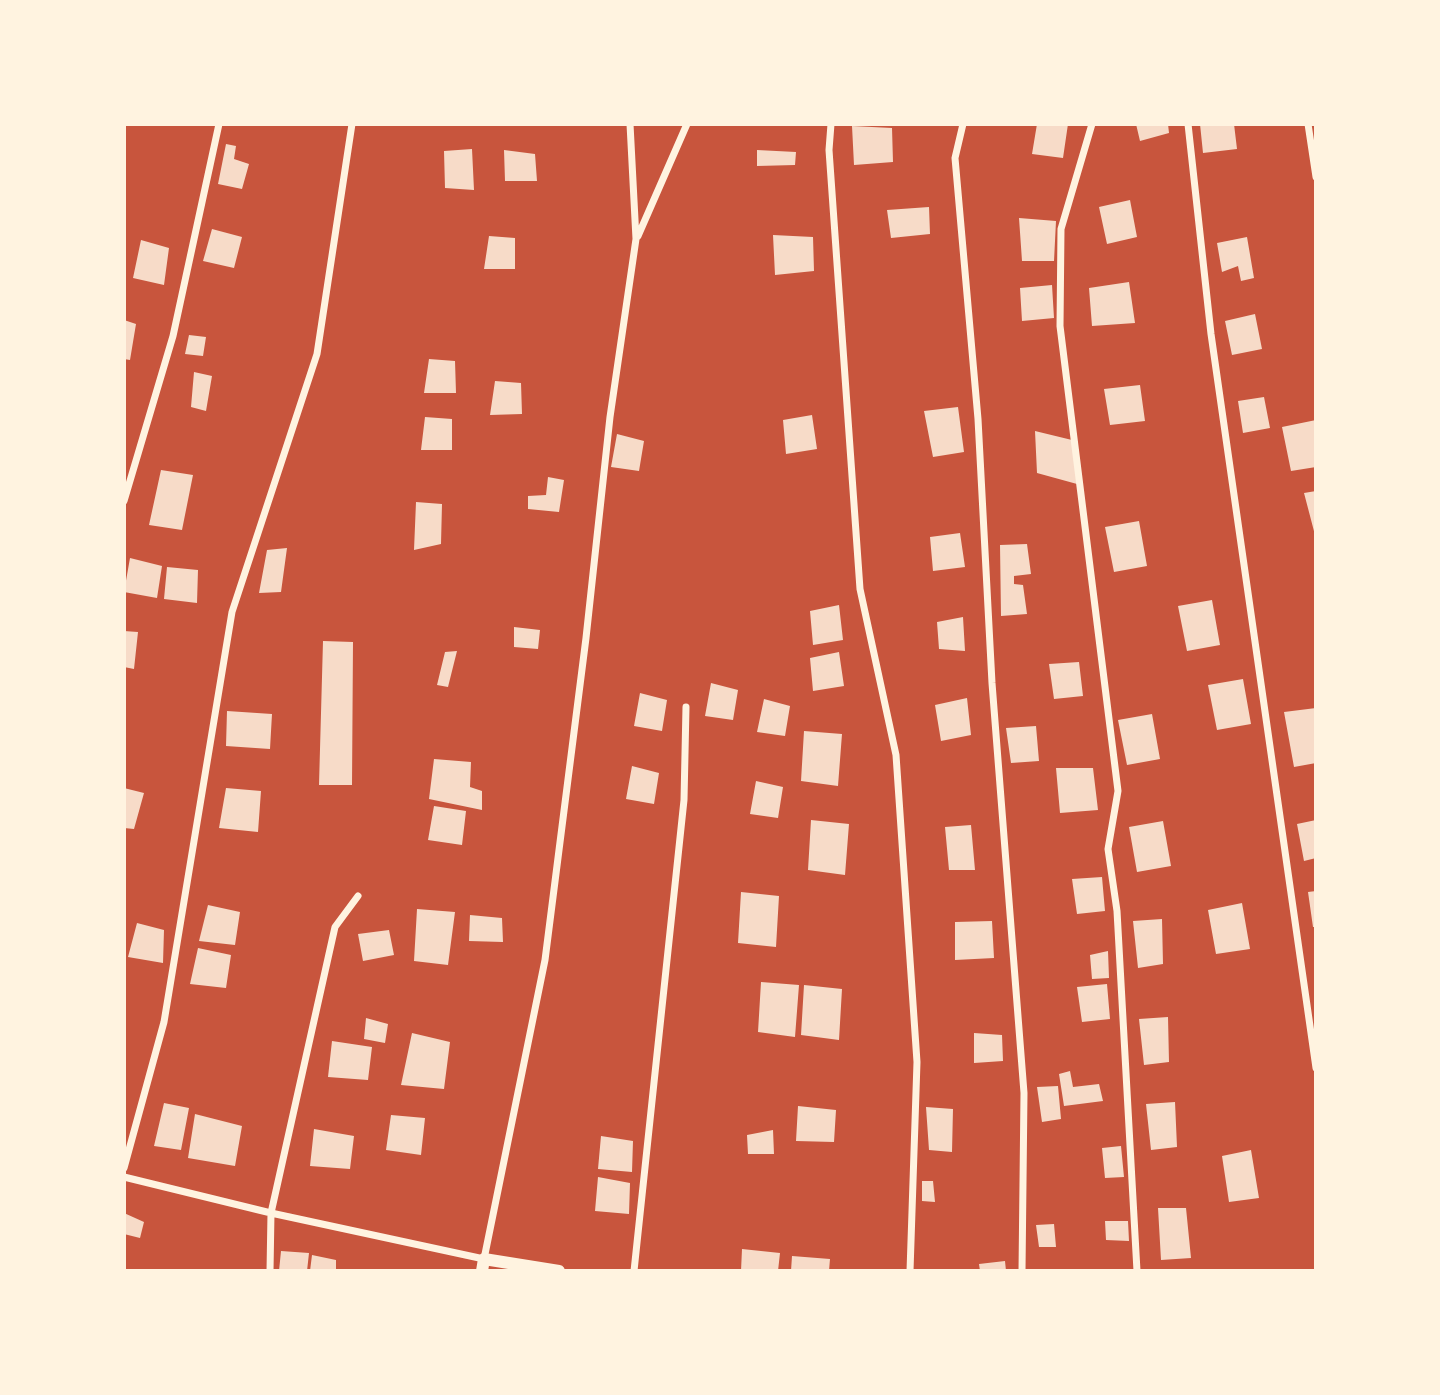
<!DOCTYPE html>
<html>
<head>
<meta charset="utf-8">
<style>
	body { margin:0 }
	#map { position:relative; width:1440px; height:1395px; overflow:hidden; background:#c8553d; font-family:"Times New Roman",serif }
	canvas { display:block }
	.frame { position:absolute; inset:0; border:126px solid #fff3e0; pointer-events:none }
</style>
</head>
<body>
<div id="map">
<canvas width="1440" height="1395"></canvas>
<div class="frame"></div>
</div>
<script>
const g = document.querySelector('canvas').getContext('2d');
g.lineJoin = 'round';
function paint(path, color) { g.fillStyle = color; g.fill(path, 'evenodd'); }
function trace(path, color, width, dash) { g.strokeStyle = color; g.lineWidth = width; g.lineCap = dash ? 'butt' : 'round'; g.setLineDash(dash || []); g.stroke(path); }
paint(new Path2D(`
	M 1037,124 L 1068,124 L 1063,158 L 1032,154 Z
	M 1136,124 L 1168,124 L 1169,133 L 1140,141 Z
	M 1200,124 L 1234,124 L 1237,149 L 1203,153 Z
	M 852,126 L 892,128 L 893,162 L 854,165 Z
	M 226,144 L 236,146 L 234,159 L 249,164 L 242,189 L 218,184 Z
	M 472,149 L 474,190 L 445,188 L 444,151 Z
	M 504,150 L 535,154 L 537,181 L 505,181 Z
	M 757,150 L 796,152 L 795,165 L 757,166 Z
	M 1130,200 L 1137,237 L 1107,244 L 1099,207 Z
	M 929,207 L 930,234 L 891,238 L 887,210 Z
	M 1019,218 L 1056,221 L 1054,261 L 1022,261 Z
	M 212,229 L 242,237 L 234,268 L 203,261 Z
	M 773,235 L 813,237 L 814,271 L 775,275 Z
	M 489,236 L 515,238 L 515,269 L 484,269 Z
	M 1247,237 L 1254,278 L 1241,281 L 1238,266 L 1222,272 L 1217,243 Z
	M 141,240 L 169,248 L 164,285 L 133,278 Z
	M 1129,282 L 1135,323 L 1092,326 L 1089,288 Z
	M 1052,285 L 1054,318 L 1022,321 L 1020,288 Z
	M 1255,314 L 1262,349 L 1232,355 L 1225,321 Z
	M 124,320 L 136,324 L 130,360 L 124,359 Z
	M 189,335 L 206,337 L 203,356 L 185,354 Z
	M 429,359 L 455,361 L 456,393 L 424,393 Z
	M 194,372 L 212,376 L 206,411 L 191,407 Z
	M 495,381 L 521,383 L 522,414 L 490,415 Z
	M 1140,385 L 1145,421 L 1110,425 L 1104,389 Z
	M 1264,397 L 1270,428 L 1243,433 L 1238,401 Z
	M 958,407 L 964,452 L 933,457 L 924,411 Z
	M 812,415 L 817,449 L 786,454 L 783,420 Z
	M 425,417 L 452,419 L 452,450 L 421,450 Z
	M 1316,420 L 1316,467 L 1291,471 L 1282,427 Z
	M 1035,431 L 1072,440 L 1077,484 L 1037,473 Z
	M 617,434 L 644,441 L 639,471 L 611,467 Z
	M 161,470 L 193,475 L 182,530 L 149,525 Z
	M 548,477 L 564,480 L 559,512 L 528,509 L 528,496 L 546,495 Z
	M 1316,491 L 1316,535 L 1315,535 L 1304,493 Z
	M 416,502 L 442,504 L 441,544 L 414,550 Z
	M 1139,521 L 1147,566 L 1114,572 L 1105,527 Z
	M 960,533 L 965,567 L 933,571 L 930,537 Z
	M 1027,544 L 1031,574 L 1014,576 L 1014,584 L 1023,585 L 1027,614 L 1001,616 L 1000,545 Z
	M 287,548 L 281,592 L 259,593 L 267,550 Z
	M 130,558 L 162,566 L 157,598 L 124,592 Z
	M 167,567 L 198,570 L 197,603 L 164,599 Z
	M 1212,600 L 1220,645 L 1187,651 L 1178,606 Z
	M 839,605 L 843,640 L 813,645 L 810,611 Z
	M 963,617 L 965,651 L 939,649 L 937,622 Z
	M 514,627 L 540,630 L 538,649 L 514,647 Z
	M 124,631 L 138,632 L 134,669 L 124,667 Z
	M 323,641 L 353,642 L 352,785 L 319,785 Z
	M 457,651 L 448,687 L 437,685 L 445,652 Z
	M 839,652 L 844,686 L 813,691 L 810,658 Z
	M 1079,662 L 1083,696 L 1054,699 L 1049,664 Z
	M 1243,679 L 1251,724 L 1217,730 L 1208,685 Z
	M 711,683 L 738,690 L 733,720 L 705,716 Z
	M 640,693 L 667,700 L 662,731 L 634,726 Z
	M 967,698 L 971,735 L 941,741 L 935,705 Z
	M 764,699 L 790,706 L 785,736 L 757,732 Z
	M 1316,708 L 1316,763 L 1294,767 L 1284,712 Z
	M 227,711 L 272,714 L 270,749 L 226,746 Z
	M 1152,714 L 1160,759 L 1127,765 L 1118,720 Z
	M 1036,726 L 1039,761 L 1011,763 L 1006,728 Z
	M 804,731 L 842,734 L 838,786 L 801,781 Z
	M 434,759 L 471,762 L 470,787 L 482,791 L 482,810 L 429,799 Z
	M 632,766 L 659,773 L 654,804 L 626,799 Z
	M 1056,768 L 1093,768 L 1098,810 L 1060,813 Z
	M 756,781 L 783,787 L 778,818 L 750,814 Z
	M 124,788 L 144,793 L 134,829 L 124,828 Z
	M 226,788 L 261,791 L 258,832 L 219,828 Z
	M 434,806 L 466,811 L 462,845 L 428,840 Z
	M 811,820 L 849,824 L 845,875 L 808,870 Z
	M 1316,820 L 1316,858 L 1304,861 L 1297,824 Z
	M 1163,821 L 1171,866 L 1137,872 L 1129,827 Z
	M 971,825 L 975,870 L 949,870 L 945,827 Z
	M 1102,877 L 1105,911 L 1077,914 L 1072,879 Z
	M 1316,891 L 1316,927 L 1313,927 L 1308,892 Z
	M 741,892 L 779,896 L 776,947 L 738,943 Z
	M 1242,903 L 1250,949 L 1216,954 L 1208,910 Z
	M 208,905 L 240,912 L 235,945 L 199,941 Z
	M 417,909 L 455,912 L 448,965 L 414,961 Z
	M 470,915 L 502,918 L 503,942 L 469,941 Z
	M 1162,919 L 1163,964 L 1138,968 L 1133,921 Z
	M 992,921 L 994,958 L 955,960 L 955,922 Z
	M 137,923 L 164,930 L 163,963 L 128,957 Z
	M 389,930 L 394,955 L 363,961 L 358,934 Z
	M 198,948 L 231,955 L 226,988 L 190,984 Z
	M 1108,951 L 1109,978 L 1092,979 L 1090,955 Z
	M 761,982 L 799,985 L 795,1037 L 758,1032 Z
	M 1107,984 L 1110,1019 L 1082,1022 L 1077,987 Z
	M 804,985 L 842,989 L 839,1040 L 801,1035 Z
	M 1168,1017 L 1169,1062 L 1144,1065 L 1139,1019 Z
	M 366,1018 L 388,1024 L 385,1043 L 364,1039 Z
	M 412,1033 L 450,1042 L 444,1089 L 401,1085 Z
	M 974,1033 L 1002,1035 L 1003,1061 L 974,1063 Z
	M 332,1041 L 372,1047 L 368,1080 L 328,1077 Z
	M 1070,1071 L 1073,1087 L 1099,1084 L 1103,1101 L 1064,1106 L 1059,1074 Z
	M 1058,1086 L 1061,1119 L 1042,1122 L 1037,1087 Z
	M 1175,1102 L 1177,1147 L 1151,1150 L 1146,1104 Z
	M 164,1103 L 189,1108 L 181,1150 L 154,1146 Z
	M 798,1106 L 836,1110 L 834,1142 L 796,1141 Z
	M 926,1107 L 953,1109 L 952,1152 L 929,1150 Z
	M 195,1114 L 242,1126 L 235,1166 L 188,1158 Z
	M 391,1115 L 425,1118 L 421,1155 L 386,1150 Z
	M 314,1129 L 354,1136 L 350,1169 L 310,1166 Z
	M 773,1130 L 774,1154 L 748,1154 L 747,1135 Z
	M 601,1136 L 633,1141 L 632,1172 L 598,1169 Z
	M 1121,1146 L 1124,1177 L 1105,1178 L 1102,1148 Z
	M 1251,1150 L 1259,1198 L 1229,1202 L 1222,1156 Z
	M 598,1177 L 630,1183 L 629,1214 L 595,1211 Z
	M 922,1181 L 933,1181 L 935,1202 L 922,1201 Z
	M 1158,1208 L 1186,1208 L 1191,1258 L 1161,1260 Z
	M 124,1213 L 144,1222 L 140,1238 L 124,1234 Z
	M 1105,1221 L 1128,1221 L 1129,1241 L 1106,1240 Z
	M 1054,1224 L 1056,1247 L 1039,1247 L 1036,1225 Z
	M 742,1249 L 780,1253 L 778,1271 L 741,1271 Z
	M 281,1251 L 309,1253 L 307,1271 L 279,1271 Z
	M 312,1255 L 336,1260 L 336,1271 L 310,1271 Z
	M 792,1256 L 830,1259 L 829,1271 L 791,1271 Z
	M 1005,1261 L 1006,1271 L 980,1271 L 979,1264 Z`), '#f7dbc8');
trace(new Path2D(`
	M 831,124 L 829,150 L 860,589 L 896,755 L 917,1062 L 910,1271
	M 963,124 L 955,158 L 978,419 L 992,683 L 1024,1093 L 1022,1271
	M 1092,124 L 1061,229 L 1060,326 L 1118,791 L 1108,849 L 1117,911 L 1137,1271
	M 1188,124 L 1211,334 L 1316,1068
	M 1308,124 L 1316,177
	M 638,236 L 687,124
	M 124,501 L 173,336 L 219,124
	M 124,1168 L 164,1022 L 232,612 L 317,354 L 352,124
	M 124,1177 L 271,1213 L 484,1259 L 545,960 L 586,638 L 610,417 L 636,239 L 630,124
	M 270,1271 L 271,1213 L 335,927 L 358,896
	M 634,1271 L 684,800 L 686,707`), '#fff3e0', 7);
trace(new Path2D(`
	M 482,1271 L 484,1259 L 559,1271`), '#fff3e0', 12);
</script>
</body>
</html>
